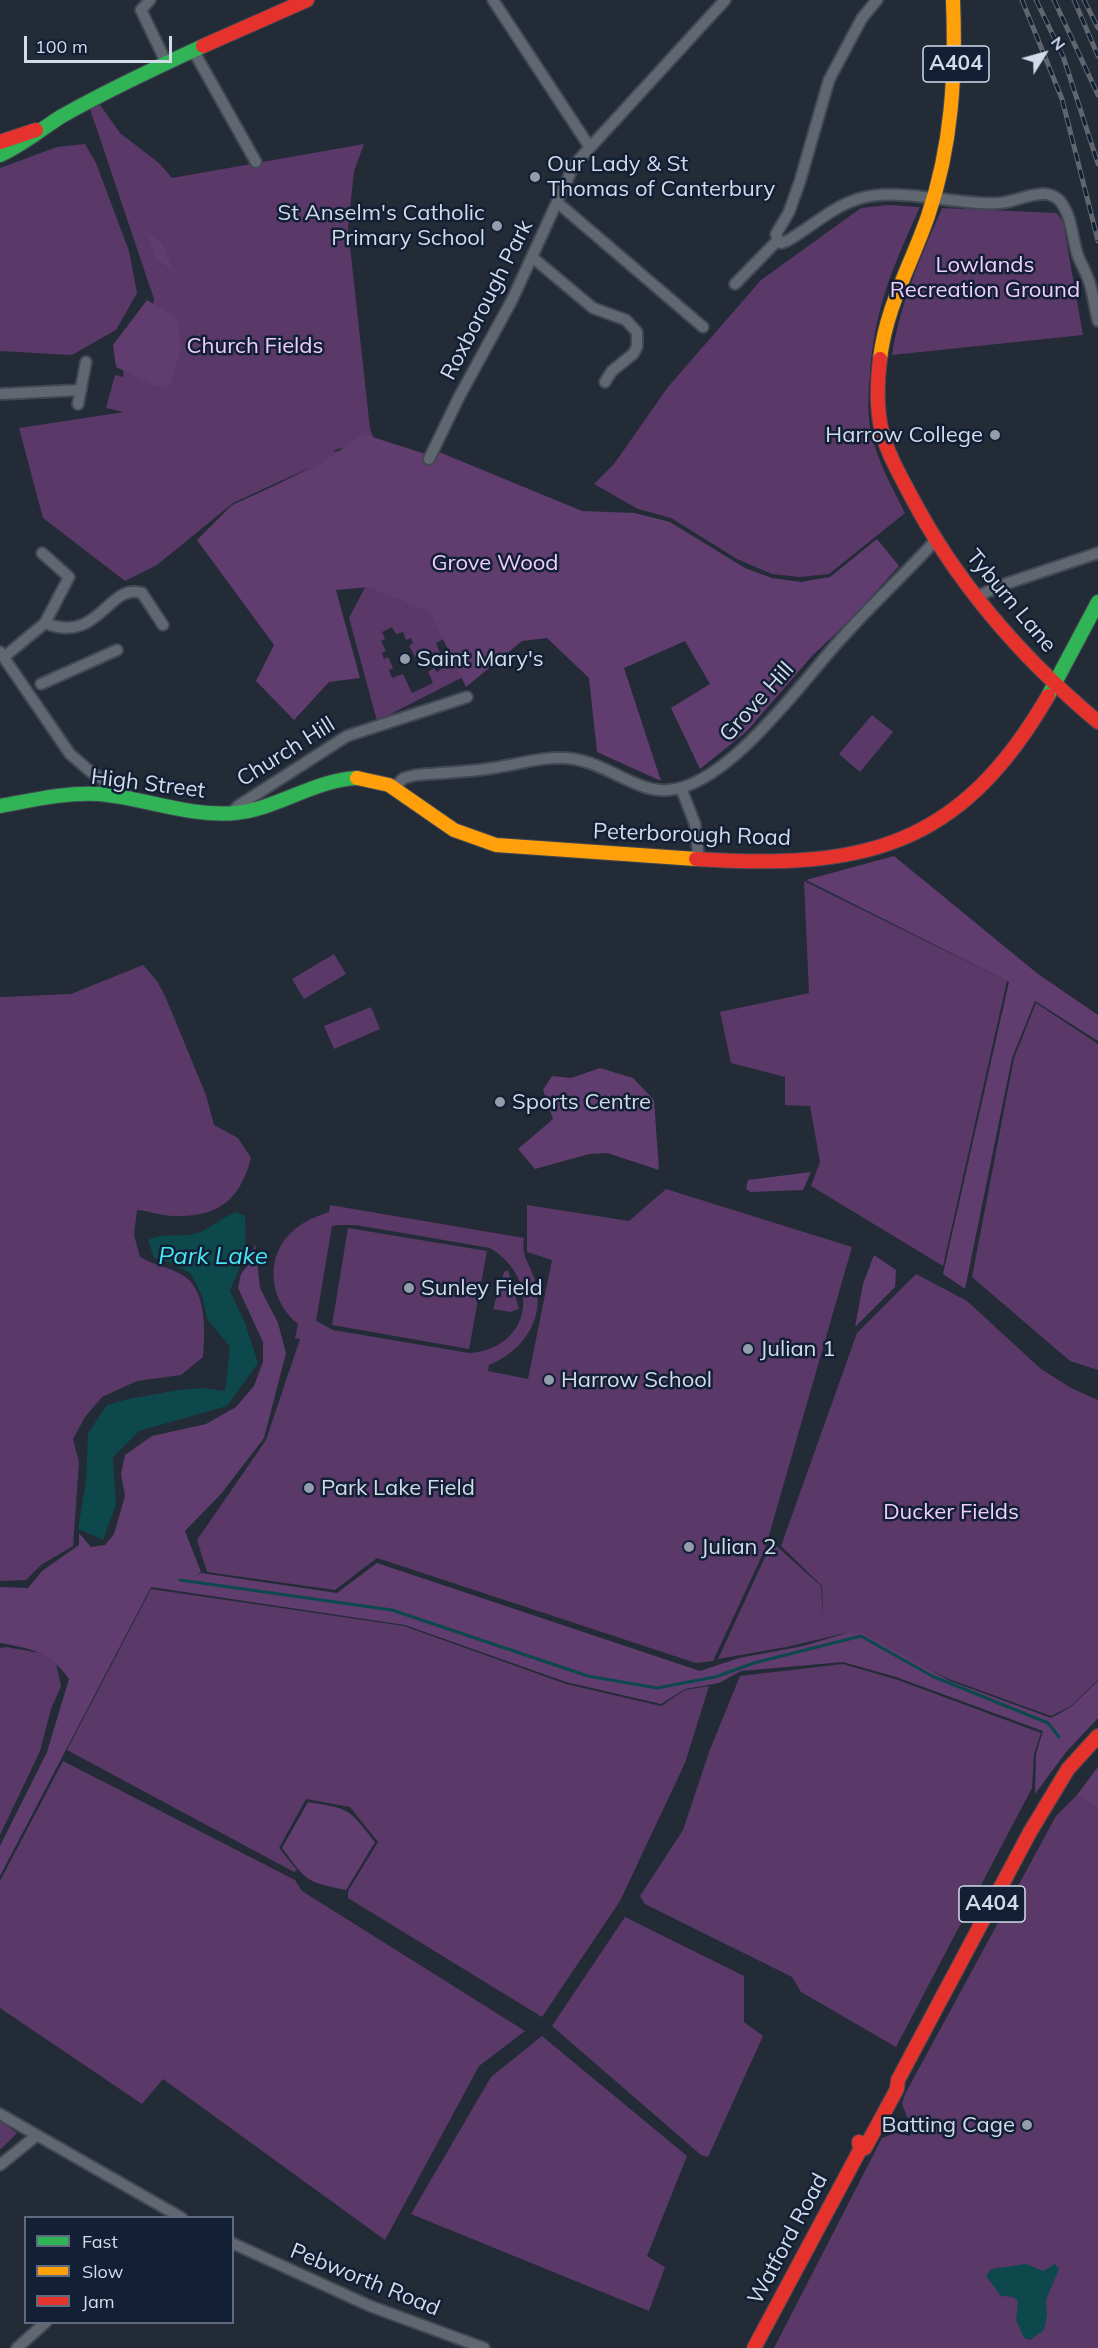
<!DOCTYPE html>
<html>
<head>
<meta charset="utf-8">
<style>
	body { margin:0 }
	#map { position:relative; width:1098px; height:2348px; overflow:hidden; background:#232b37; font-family:Mulish,sans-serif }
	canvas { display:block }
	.legend { position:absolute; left:24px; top:2216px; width:210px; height:108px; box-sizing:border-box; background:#121f35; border:2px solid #5e6a7d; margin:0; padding:8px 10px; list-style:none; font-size:18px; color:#d1dbea }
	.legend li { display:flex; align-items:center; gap:12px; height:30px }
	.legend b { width:30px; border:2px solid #5e6a7d }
	.north { position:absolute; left:1014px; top:24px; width:60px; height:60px; -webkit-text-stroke:4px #121f35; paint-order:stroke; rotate:53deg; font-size:16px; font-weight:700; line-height:24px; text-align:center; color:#d1dbea }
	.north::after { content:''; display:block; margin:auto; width:21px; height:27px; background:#d1dbea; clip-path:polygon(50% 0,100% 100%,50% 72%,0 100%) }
	.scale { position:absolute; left:24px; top:36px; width:148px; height:27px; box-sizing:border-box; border:3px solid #d1dbea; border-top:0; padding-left:8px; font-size:18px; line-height:21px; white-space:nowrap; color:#d1dbea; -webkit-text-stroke:4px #121f35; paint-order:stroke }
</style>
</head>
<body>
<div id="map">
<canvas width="1098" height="2348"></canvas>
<ul class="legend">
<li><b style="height:8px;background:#30b455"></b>Fast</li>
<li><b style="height:8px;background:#ff9f0a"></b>Slow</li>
<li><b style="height:8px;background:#e5322d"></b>Jam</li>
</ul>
<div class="north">N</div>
<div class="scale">100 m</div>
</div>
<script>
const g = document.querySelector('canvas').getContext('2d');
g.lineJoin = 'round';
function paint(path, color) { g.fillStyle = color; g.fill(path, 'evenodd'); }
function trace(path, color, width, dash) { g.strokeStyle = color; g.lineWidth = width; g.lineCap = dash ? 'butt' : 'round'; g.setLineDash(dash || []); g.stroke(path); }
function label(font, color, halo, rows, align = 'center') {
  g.font = font + ' Mulish,sans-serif'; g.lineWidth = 5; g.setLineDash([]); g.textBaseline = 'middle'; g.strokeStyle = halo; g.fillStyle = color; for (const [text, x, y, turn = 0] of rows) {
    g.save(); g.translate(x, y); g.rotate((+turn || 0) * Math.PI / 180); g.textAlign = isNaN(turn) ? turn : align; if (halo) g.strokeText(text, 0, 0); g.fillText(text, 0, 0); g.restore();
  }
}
paint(new Path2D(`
	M 98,102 L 120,133 L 159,163 L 172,178 L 364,144 L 354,171 L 348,228 L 370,429 L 376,443 L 337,449 L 333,452 L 379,445 L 251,498 L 311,467 L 233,503 L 157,565 L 125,581 L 43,518 L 19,428 L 124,412 L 106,408 L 115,375 L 123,377 C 125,348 151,327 154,299 L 89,106 Z
	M 85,144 L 96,163 L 129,251 L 137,293 L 116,330 L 72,355 L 0,351 L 0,168 L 57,147 Z
	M 889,205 L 920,207 C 893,267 875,306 870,373 C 868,394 867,417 872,437 C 879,464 893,489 905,513 L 829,574 L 800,577 L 772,574 L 737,559 L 671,518 L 638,509 L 594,484 L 614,464 L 668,387 L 761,280 L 861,208 Z
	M 942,208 L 1057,213 L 1063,222 L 1083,335 L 892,355 C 900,303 921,257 942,208 Z
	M 371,576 L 432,611 L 463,677 L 377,721 L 349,618 ZM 392,627 L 396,634 L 403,632 L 406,640 L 411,638 L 413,643 L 409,646 L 415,657 L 419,656 L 423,664 L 430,660 L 429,655 L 435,652 L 438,657 L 441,655 L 436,643 L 444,639 L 455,661 L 443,667 L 441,664 L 438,665 L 440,670 L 437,672 L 434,668 L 428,672 L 433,683 L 412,693 L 403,674 L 392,678 L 389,670 L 393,668 L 388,657 L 384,659 L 382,653 L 386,651 L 381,641 L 385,639 L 382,632 Z
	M 872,715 L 893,732 L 860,772 L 839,754 Z
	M 804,881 L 1007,981 L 943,1266 L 811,1186 L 820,1162 L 810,1106 L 785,1105 L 785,1077 L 731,1063 L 720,1012 L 809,993 Z
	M 334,954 L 346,974 L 304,999 L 292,979 Z
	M 143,965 L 157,981 L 165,996 L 206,1095 L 214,1125 L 238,1138 L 251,1158 C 240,1200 219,1217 174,1216 C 162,1216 149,1211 137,1210 L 134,1235 L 140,1257 C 155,1266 175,1268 188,1279 C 207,1297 205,1334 203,1357 L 181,1375 L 137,1381 L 102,1397 L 85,1417 L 73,1439 L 79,1462 L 73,1546 L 41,1565 L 26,1580 L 0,1581 L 0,997 L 71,994 Z
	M 1036,1003 L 1098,1044 L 1098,1370 L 1070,1361 L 972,1277 L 1014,1058 Z
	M 371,1007 L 380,1029 L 334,1049 L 324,1026 Z
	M 666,1189 L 852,1247 L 765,1549 L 713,1661 L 696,1663 L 377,1558 L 335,1590 L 207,1572 L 197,1540 L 266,1440 L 300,1339 L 295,1338 L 298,1324 C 268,1300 264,1254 295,1229 C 305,1221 317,1216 329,1212 L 330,1205 L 524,1238 C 521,1259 530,1262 535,1281 C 546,1319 523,1351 489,1365 L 488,1371 L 528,1379 L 552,1260 L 527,1252 L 527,1205 L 629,1221 ZM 339,1225 L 356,1225 L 490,1248 C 542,1279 532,1349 469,1353 L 333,1330 L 316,1321 L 332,1226 Z
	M 348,1228 L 487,1251 L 469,1349 L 332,1325 Z
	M 508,1270 L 519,1309 L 510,1312 L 493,1309 L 504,1272 Z
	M 916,1274 L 967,1301 L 1041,1369 L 1071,1388 L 1098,1400 L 1098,1680 L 1071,1706 L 1051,1716 L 949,1679 L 899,1655 L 863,1633 L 846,1633 L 786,1647 L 718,1659 L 772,1542 L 821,1586 L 823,1620 L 822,1586 L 781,1546 L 857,1333 Z
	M 151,1589 L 404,1626 L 566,1684 L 661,1706 L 685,1690 L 709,1686 L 685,1763 L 620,1901 L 542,2017 L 348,1898 L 348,1891 L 378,1842 L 350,1807 L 306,1799 L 279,1848 L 297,1870 L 294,1872 L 67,1750 Z
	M 6,1647 L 40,1653 L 56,1663 L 61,1686 L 51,1709 L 40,1751 L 0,1835 L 0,1648 Z
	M 843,1664 L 898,1680 L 1041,1733 L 1034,1754 L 1032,1788 L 896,2047 L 801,1992 L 792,1977 L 645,1904 L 640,1896 L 683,1830 L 709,1752 L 740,1676 Z
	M 63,1761 L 295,1880 L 302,1891 L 525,2031 L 479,2066 L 385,2240 L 163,2079 L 142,2104 L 0,2008 L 0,1881 Z
	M 1076,1796 L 1098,1808 L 1098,2348 L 774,2348 L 882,2138 L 895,2133 L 910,2136 L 915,2124 L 907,2117 L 902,2104 L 905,2094 L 1056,1816 Z
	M 625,1917 L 744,1976 L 744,2022 L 763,2036 L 708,2157 L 701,2155 L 552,2026 Z
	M 542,2036 L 687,2156 L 647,2256 L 665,2267 L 649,2311 L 411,2214 L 491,2077 Z
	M 0,2121 L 17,2133 L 0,2150 Z`), '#5a3968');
paint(new Path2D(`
	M 146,232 L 162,243 L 174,272 L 156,258 Z
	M 147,300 L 177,318 L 181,350 L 169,388 L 154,385 L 116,367 L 113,345 Z
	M 363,434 L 435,457 L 439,452 L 582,511 L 635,513 L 670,522 L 745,568 L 772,578 L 801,582 L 830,577 L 877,539 L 899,566 L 853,617 L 812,656 L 746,732 L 700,769 L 671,708 L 710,684 L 685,641 L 624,668 L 661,781 L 597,752 L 589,678 L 547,638 L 522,641 L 466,687 L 430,612 L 369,587 L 336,590 L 360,678 L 329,682 L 294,720 L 256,681 L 274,645 L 197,540 L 232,505 L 318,466 Z
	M 894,856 L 1038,974 L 1098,1015 L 1098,1041 L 1035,1001 L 1012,1058 L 965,1289 L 943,1274 L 1009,982 L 806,880 Z
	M 600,1068 L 633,1078 L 654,1100 L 659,1170 L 607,1153 L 589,1154 L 535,1169 L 518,1149 L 553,1119 L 543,1090 L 552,1076 L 571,1078 Z
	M 811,1172 L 803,1190 L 751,1192 L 746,1189 L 748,1180 Z
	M 255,1243 L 260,1288 L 278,1323 L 286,1353 L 264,1438 L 221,1494 L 185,1531 L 201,1572 L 193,1578 L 201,1573 L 337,1593 L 377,1563 L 700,1671 L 739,1658 L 803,1646 L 847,1633 L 863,1633 L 950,1681 L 1051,1718 L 1071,1707 L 1098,1681 L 1098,1718 L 1066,1752 L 1035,1794 L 1036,1754 L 1043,1731 L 896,1677 L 843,1662 L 741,1671 L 719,1683 L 685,1689 L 661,1704 L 566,1682 L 405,1625 L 151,1587 L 0,1876 L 0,1846 L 47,1752 L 69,1679 C 49,1651 32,1649 0,1643 L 0,1587 L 28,1588 L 42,1571 L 79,1545 L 79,1533 L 91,1547 L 105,1545 L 114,1534 L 125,1496 L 121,1474 L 125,1455 L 152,1436 L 206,1424 L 236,1407 L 254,1386 L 263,1362 L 263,1342 L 238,1288 L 241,1274 L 252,1260 Z
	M 874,1255 L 896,1270 L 895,1287 L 855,1327 L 863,1284 Z
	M 1098,1767 L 1098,1808 L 1076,1796 Z
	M 308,1802 C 351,1809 348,1808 375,1842 L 346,1890 C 304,1881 308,1882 282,1848 Z`), '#603d6e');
paint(new Path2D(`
	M 236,1212 L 245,1216 L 246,1252 L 230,1291 L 245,1323 L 258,1363 L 227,1406 L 139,1431 L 113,1457 L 116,1504 L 103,1540 L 78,1529 L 86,1482 L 88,1433 L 107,1405 L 128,1399 L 179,1390 L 203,1388 L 225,1391 L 230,1347 L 207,1319 L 202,1296 L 191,1274 L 172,1263 L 154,1258 L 148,1240 C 164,1232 178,1238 194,1234 C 206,1232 222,1217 236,1212 Z
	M 1026,2264 L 1043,2271 L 1055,2264 L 1059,2269 L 1046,2300 L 1047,2315 L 1044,2330 L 1030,2340 L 1024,2338 L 1016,2320 L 1018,2301 L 1013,2297 L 1001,2296 L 986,2276 L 991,2269 Z`), '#0d484d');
trace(new Path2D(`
	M 180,1580 L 392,1610 L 588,1676 L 657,1688 L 715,1677 L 754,1663 L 861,1636 L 932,1676 L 1048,1723 L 1059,1737`), '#0d484d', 3);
const street = new Path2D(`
	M 150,0 L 141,10 L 166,62
	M 493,0 L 589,146
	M 193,50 L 256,162
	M 558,203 L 703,327
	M 778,240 L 781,243 L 787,241 C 810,228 832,207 858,199 C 899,186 956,206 999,203 C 1019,202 1043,185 1059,200 C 1072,214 1072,239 1078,256 C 1081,264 1086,272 1089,281 C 1093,294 1095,308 1098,321
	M 532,257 L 593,308 L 626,320 L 637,332 L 637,347 L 633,354 L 612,371 L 605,382
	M 735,284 L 778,240 L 776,234 L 789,212 L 800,181 L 829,80 L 862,18 L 877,0
	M 0,394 L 81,390
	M 78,404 L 86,362
	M 429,459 L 459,397 L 512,300 L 574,165 L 725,0
	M 42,553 L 69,577 L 45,623
	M 978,596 L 1005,584 L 1098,553
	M 0,652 L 70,754 L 91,772 L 129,796
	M 4,657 L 45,623 C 100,645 108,582 142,593 L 163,625
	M 41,684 L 117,650
	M 393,788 L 404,778 L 416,775 C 441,773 467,772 493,768 C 520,764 546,755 574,759 C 607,764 638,793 668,790 C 728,786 801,683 840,640 C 870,606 904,575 935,541
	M 681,788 L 695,824 L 699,860
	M 233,812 L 238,806 L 347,736 L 467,697
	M 0,2114 L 182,2218
	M 0,2165 L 36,2136
	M 232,2243 L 370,2306 L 484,2348
	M 17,2348 L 46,2322`);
const fast = new Path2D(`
	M 0,155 C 23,145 41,129 62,116 C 108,90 155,68 203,46
	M 1048,696 L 1098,602
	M 0,806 C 33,800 66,792 99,794 C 145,798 188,817 235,813 C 277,809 314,780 357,778`);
const slow = new Path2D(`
	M 880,359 C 886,307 911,265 928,216 C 952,146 956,74 953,0
	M 357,778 L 389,785 L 454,830 L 496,845 L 696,859`);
const jam = new Path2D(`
	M 203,46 L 307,0
	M 0,142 L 36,130
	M 880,359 C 877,383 876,408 882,432 C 888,455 901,477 912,498 C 958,585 1023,659 1098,722
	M 696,859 C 863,870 960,848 1048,696
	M 860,2150 L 865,2148 L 897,2089 L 898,2080 L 1030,1832 L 1068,1769 L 1098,1736
	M 754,2348 L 860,2150 L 859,2142`);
trace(street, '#414853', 14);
trace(fast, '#414853', 16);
trace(slow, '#414853', 16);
trace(jam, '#414853', 16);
trace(street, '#606771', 10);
trace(fast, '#30b455', 14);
trace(slow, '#ff9f0a', 14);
trace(jam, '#e5322d', 14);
const rail = new Path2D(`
	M 1022,0 L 1062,99 L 1098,241
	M 1036,0 L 1063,56 L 1098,164
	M 1054,0 L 1098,95
	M 1074,0 L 1098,56
	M 1084,0 L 1098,28`);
trace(rail, '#5f666e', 5);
trace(rail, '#121f35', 3, [9]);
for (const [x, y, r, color] of [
	[535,177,6,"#949dab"],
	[497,226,6,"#949dab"],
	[995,435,6,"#949dab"],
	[405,659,6,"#949dab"],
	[500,1102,6,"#949dab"],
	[409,1288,6,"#949dab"],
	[748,1349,6,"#949dab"],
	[549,1380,6,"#949dab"],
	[309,1488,6,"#949dab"],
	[689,1547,6,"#949dab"],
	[1027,2125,6,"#949dab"]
]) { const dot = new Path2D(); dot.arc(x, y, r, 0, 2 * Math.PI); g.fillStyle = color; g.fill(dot); trace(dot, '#121f35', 2); }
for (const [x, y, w] of [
	[956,64,66],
	[992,1904,66]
]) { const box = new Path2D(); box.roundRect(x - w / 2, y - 18, w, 36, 4.5); g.fillStyle = '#121f35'; g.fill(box); trace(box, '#d1dbea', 1.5); }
label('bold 21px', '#d1dbea', null, [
	["A404",956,64],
	["A404",992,1904]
]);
label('22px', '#d1dbea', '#121f35', [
	["Our Lady & St",547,164],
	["Thomas of Canterbury",547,189],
	["St Anselm's Catholic",485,213,"right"],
	["Primary School",485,238,"right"],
	["Harrow College",983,435,"right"],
	["Saint Mary's",417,659],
	["Sports Centre",512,1102],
	["Sunley Field",421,1288],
	["Julian 1",760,1349],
	["Harrow School",561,1380],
	["Park Lake Field",321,1488],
	["Julian 2",701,1547],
	["Batting Cage",1015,2125,"right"]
], 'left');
label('22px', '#f1ccfe', '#121f35', [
	["Lowlands",985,265],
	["Recreation Ground",985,290],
	["Church Fields",255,346],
	["Grove Wood",495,563],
	["Ducker Fields",951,1512]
]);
label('22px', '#d1dbea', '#121f35', [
	["Roxborough Park",487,300,-63],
	["Tyburn Lane",1011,601,50],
	["Grove Hill",757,702,-48],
	["Church Hill",286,752,-32],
	["High Street",148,784,7],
	["Peterborough Road",692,835,2],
	["Watford Road",788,2239,-62],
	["Pebworth Road",365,2280,22]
]);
label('italic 24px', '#46e7f3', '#121f35', [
	["Park Lake",213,1257]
]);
</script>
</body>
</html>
